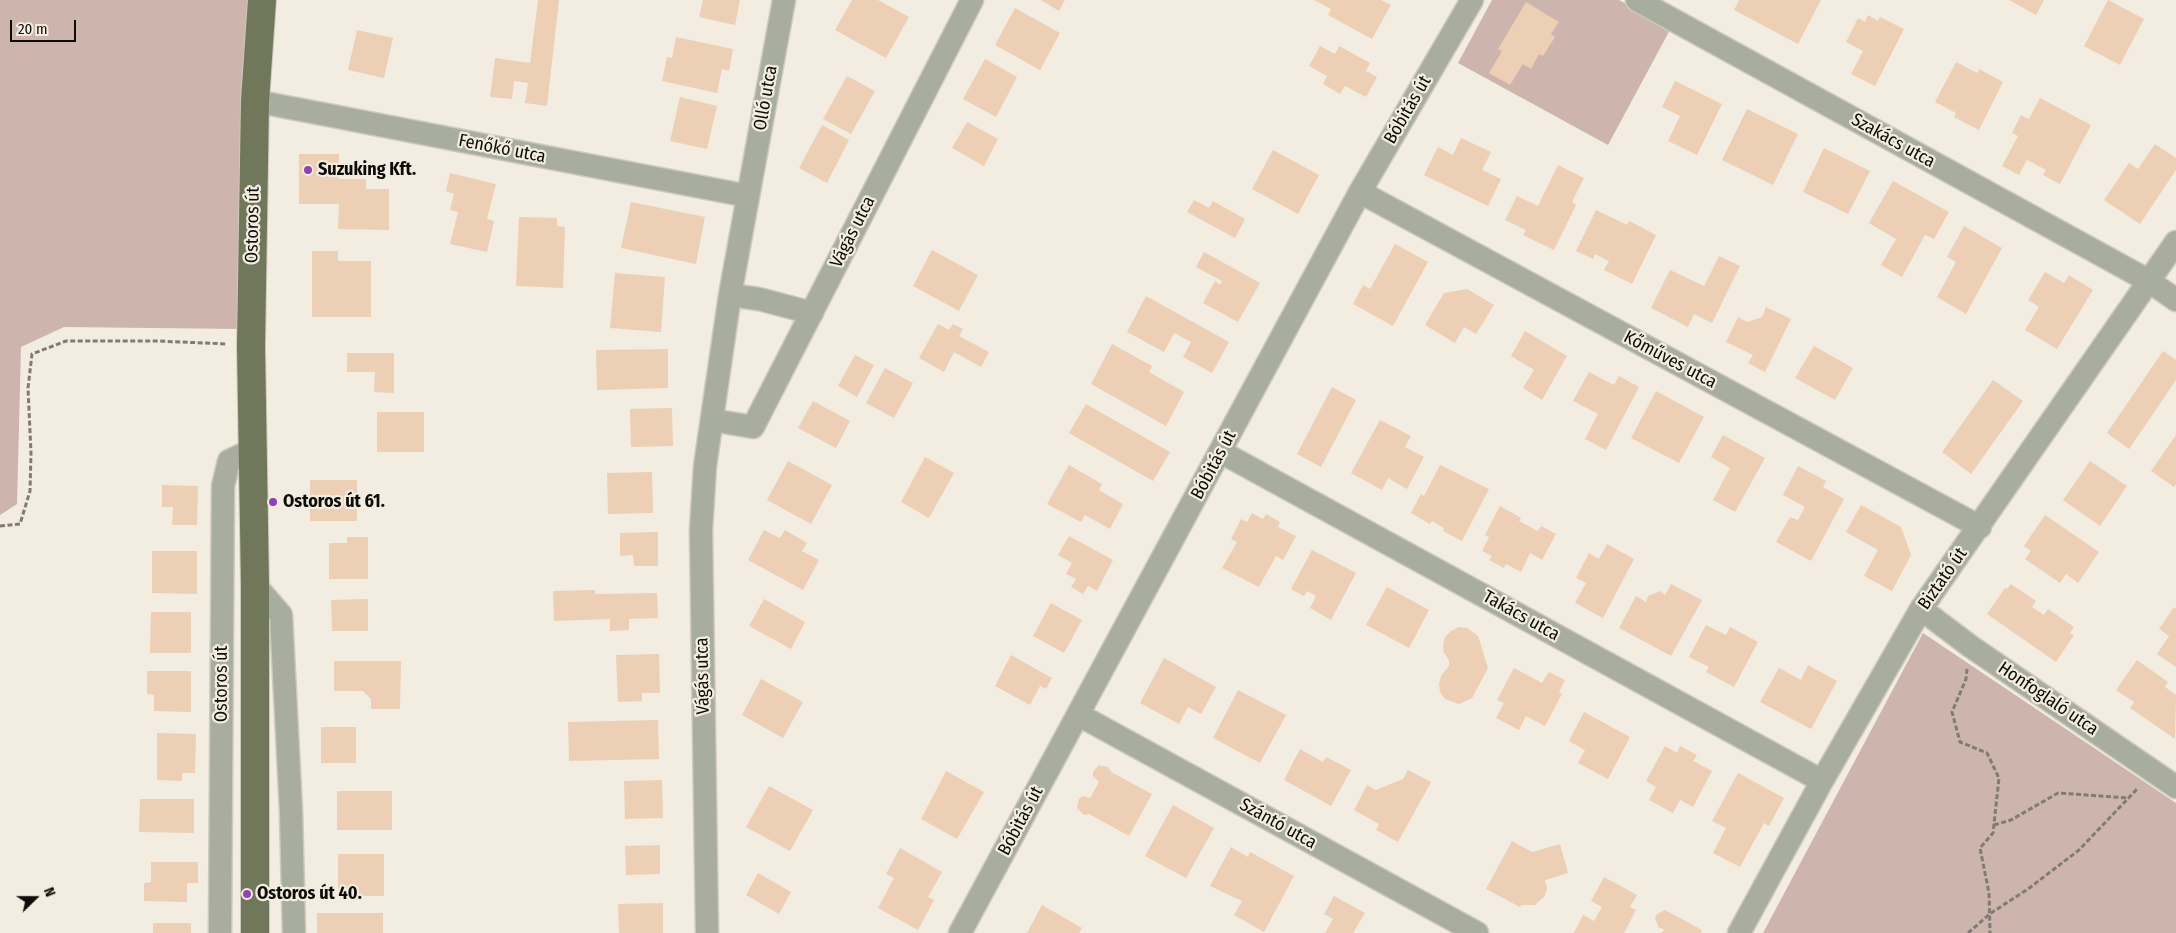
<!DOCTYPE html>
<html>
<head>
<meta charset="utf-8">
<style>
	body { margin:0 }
	#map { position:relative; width:2176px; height:933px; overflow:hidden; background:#f2ede0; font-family:"Fira Sans Condensed",sans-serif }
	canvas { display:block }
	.north { position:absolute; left:10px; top:873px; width:50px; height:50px; -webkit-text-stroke:4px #f2ede0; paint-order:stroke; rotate:68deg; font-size:14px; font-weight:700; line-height:20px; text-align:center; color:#0e0c08 }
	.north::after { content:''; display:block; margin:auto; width:18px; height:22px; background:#0e0c08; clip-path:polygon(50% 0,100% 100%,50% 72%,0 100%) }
	.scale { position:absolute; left:10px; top:20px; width:66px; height:22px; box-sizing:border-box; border:2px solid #0e0c08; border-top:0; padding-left:6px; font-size:15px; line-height:18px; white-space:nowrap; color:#0e0c08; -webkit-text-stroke:4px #f2ede0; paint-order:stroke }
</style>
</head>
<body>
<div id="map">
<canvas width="2176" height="933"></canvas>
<div class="north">N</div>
<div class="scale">20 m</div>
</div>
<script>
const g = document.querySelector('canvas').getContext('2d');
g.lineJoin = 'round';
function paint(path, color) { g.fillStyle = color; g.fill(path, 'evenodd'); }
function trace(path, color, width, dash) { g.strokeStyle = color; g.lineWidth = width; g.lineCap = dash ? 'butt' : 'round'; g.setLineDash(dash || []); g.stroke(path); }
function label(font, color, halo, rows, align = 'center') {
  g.font = font + ' "Fira Sans Condensed",sans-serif'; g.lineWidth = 4.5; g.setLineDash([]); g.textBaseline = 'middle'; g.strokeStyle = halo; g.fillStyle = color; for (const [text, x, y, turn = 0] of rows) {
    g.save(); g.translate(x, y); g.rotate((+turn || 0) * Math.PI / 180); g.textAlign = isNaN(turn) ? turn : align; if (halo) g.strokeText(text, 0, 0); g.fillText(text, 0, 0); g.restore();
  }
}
paint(new Path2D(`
	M 0,0 L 259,0 L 242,329 L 64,327 L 21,347 L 17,504 L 0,515 Z
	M 1492,0 L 1619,0 L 1671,28 L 1608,145 L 1458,63 Z
	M 1923,633 L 2176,803 L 2176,933 L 1763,933 Z`), '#cdb4ad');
paint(new Path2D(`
	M 538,0 L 559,0 L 547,106 L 525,103 L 528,83 L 514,81 L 512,99 L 490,97 L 495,58 L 530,63 Z
	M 703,0 L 740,0 L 735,25 L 699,17 Z
	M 852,0 L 878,0 L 909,17 L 886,58 L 835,30 Z
	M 1041,0 L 1065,0 L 1059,11 Z
	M 1314,0 L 1381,0 L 1391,5 L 1372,39 L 1328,15 L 1331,9 Z
	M 1739,0 L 1821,0 L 1798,44 L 1734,10 Z
	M 2009,0 L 2044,0 L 2036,15 Z
	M 2108,0 L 2144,19 L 2120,65 L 2084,46 Z
	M 1526,2 L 1559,22 L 1551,34 L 1555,37 L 1543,56 L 1539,54 L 1531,69 L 1523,64 L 1510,85 L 1489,73 L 1502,51 L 1498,49 Z
	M 1015,8 L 1060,33 L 1040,70 L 995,45 Z
	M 1868,15 L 1878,21 L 1880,17 L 1904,29 L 1875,86 L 1851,74 L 1863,51 L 1846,42 L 1858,18 L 1865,22 Z
	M 357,30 L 393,38 L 384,78 L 348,70 Z
	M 676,37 L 733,49 L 729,71 L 722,69 L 717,93 L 662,81 L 667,57 L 672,58 Z
	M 1320,46 L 1335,54 L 1339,46 L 1370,63 L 1366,71 L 1377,77 L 1366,97 L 1345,86 L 1340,94 L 1323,84 L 1327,76 L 1309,66 Z
	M 985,59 L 1017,77 L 996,117 L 963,99 Z
	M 1956,62 L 1977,73 L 1979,69 L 2003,82 L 1979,130 L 1954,117 L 1956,113 L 1935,102 Z
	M 847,76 L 875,91 L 851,134 L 823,119 Z
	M 1675,81 L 1722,104 L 1697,155 L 1668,141 L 1680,116 L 1662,107 Z
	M 680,97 L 717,106 L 707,149 L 670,141 Z
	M 2040,98 L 2091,125 L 2060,184 L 2043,175 L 2046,170 L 2027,160 L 2019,175 L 2002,166 L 2018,136 L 2012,133 L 2021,115 L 2029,119 Z
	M 1747,109 L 1798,134 L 1773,185 L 1722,160 Z
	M 967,122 L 998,139 L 984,166 L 952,148 Z
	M 822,125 L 849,140 L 827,183 L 799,168 Z
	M 1461,138 L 1491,152 L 1482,170 L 1501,179 L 1488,206 L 1424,175 L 1438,147 L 1453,155 Z
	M 2155,144 L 2176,158 L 2176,170 L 2140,224 L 2104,200 L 2129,163 L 2138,169 Z
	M 1824,148 L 1870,171 L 1848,214 L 1803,192 Z
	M 1273,150 L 1319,175 L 1298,214 L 1252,189 Z
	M 299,154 L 339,154 L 339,179 L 366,179 L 366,189 L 389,189 L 389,230 L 338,229 L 339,204 L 299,204 Z
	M 1558,165 L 1584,178 L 1572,202 L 1576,205 L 1554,250 L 1523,235 L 1526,230 L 1505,220 L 1517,196 L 1538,206 Z
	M 450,173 L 496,184 L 487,219 L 494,221 L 487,252 L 450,244 L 458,212 L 450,210 L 454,194 L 446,191 Z
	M 1893,181 L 1949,212 L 1934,239 L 1925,235 L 1902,277 L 1881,265 L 1896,239 L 1869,223 Z
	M 1194,200 L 1209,208 L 1213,201 L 1245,219 L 1235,238 L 1187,212 Z
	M 631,202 L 705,217 L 696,264 L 621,248 Z
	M 1596,210 L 1627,225 L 1629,221 L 1656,235 L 1632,284 L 1604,270 L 1609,261 L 1595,254 L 1593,259 L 1576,251 Z
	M 519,217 L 557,218 L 557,226 L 565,227 L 563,288 L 516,286 Z
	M 1964,226 L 2002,248 L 1966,314 L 1937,297 L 1956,262 L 1947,257 Z
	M 1395,244 L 1428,262 L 1393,326 L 1353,304 L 1363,285 L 1370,289 Z
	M 932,250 L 978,275 L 959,311 L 913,286 Z
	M 312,251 L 338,251 L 338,261 L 371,261 L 371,317 L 312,317 Z
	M 1204,252 L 1260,283 L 1238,322 L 1203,303 L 1215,281 L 1220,285 L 1222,281 L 1196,267 Z
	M 1719,256 L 1740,266 L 1712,323 L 1694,314 L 1688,327 L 1651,308 L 1670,270 L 1704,286 Z
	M 2045,272 L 2064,283 L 2069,275 L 2093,290 L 2057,349 L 2025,330 L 2039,307 L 2028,300 Z
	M 615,273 L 665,277 L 661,332 L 610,328 Z
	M 1467,289 L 1494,305 L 1476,334 L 1464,327 L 1455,343 L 1425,325 L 1444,293 Z
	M 1146,296 L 1229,342 L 1212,373 L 1183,357 L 1191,342 L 1174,333 L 1164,352 L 1127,332 Z
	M 1766,307 L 1791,319 L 1765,372 L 1748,363 L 1753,355 L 1726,342 L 1738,317 L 1747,322 L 1762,317 Z
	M 938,324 L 949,330 L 953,324 L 963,329 L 959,336 L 989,352 L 981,367 L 954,352 L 944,372 L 919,358 Z
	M 1525,331 L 1567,356 L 1542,400 L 1523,388 L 1534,370 L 1511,356 Z
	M 1112,344 L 1152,366 L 1149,372 L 1184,392 L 1166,426 L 1091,384 Z
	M 1814,346 L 1853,368 L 1835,400 L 1795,378 Z
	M 668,349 L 668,388 L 597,390 L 596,350 Z
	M 2163,351 L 2176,360 L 2176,380 L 2129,449 L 2107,433 Z
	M 347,353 L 394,353 L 394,393 L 374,392 L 375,372 L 347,372 Z
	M 855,355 L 874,365 L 857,397 L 838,386 Z
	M 885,368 L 913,383 L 894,418 L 866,403 Z
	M 1589,372 L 1614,385 L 1619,376 L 1639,387 L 1606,450 L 1585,439 L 1598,414 L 1573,401 Z
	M 1993,380 L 2023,401 L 1971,474 L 1942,452 Z
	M 1332,387 L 1356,400 L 1321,467 L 1297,454 Z
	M 1656,391 L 1704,417 L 1679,463 L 1631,438 Z
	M 813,401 L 850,421 L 836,448 L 798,428 Z
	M 1086,404 L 1170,452 L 1153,481 L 1069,433 Z
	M 672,408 L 673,446 L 631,447 L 630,409 Z
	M 377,412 L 424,412 L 424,452 L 377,452 Z
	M 1380,420 L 1411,436 L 1405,447 L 1424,457 L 1407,489 L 1388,478 L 1382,490 L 1351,473 Z
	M 1723,435 L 1765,458 L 1735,512 L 1713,500 L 1730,468 L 1711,457 Z
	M 2176,435 L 2176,484 L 2174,487 L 2151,471 Z
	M 925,457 L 954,473 L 929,518 L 901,502 Z
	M 788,461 L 832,485 L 811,524 L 767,500 Z
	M 2090,461 L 2127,486 L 2100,526 L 2063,500 Z
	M 1069,465 L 1102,484 L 1099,490 L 1123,504 L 1110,529 L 1085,515 L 1081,522 L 1047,504 Z
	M 1440,465 L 1489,489 L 1462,541 L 1443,531 L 1444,528 L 1432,521 L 1430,524 L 1411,513 L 1421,494 L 1424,496 Z
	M 1798,466 L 1826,481 L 1823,487 L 1844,499 L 1811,561 L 1776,542 L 1790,517 L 1798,520 L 1805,507 L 1783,495 Z
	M 652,472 L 653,513 L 608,514 L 607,473 Z
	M 310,480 L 357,480 L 357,521 L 310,521 Z
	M 162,485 L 198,486 L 197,525 L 172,525 L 173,507 L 162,507 Z
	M 1861,505 L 1901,527 L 1911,555 L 1892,591 L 1864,576 L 1878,550 L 1846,532 Z
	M 1500,506 L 1521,518 L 1519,521 L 1538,531 L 1541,526 L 1556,534 L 1542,560 L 1530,553 L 1521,572 L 1506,564 L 1504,568 L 1489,560 L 1492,556 L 1482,551 L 1489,537 L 1485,535 Z
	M 1252,513 L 1263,519 L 1266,514 L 1280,522 L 1278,527 L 1296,536 L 1283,560 L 1276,556 L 1259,587 L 1222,568 L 1237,542 L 1231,539 L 1241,519 L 1247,522 Z
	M 2045,515 L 2099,552 L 2078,583 L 2066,574 L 2060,583 L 2025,559 L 2031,551 L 2024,546 Z
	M 764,530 L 780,538 L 785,530 L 807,543 L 802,551 L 819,560 L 803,590 L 748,560 Z
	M 658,532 L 658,566 L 634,566 L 633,555 L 620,556 L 620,533 Z
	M 1069,536 L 1113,560 L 1097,591 L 1088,586 L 1083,594 L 1071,587 L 1076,579 L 1066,574 L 1072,563 L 1058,555 Z
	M 347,537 L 368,537 L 368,579 L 329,579 L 329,543 L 347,543 Z
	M 1607,544 L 1634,559 L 1603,618 L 1575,603 L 1586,583 L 1576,578 L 1589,553 L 1599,559 Z
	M 1312,550 L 1356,573 L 1331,620 L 1310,608 L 1316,596 L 1307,591 L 1304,596 L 1291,589 Z
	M 152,551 L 197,551 L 197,594 L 152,593 Z
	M 1671,584 L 1702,600 L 1671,656 L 1619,628 L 1636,596 L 1646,602 L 1648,596 L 1660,591 L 1665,595 Z
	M 2011,584 L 2036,601 L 2032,607 L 2044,615 L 2048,609 L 2074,627 L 2070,633 L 2074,635 L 2056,662 L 1987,614 L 2005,588 L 2007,589 Z
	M 1387,587 L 1429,610 L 1409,648 L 1366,625 Z
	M 595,590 L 595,594 L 657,593 L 658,618 L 629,619 L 629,630 L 610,631 L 610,619 L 554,621 L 553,591 Z
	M 368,599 L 368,631 L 332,631 L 331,600 Z
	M 764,599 L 805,622 L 791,649 L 749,626 Z
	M 1051,603 L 1082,620 L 1064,653 L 1033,636 Z
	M 2174,607 L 2176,609 L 2176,667 L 2157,654 L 2169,636 L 2159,629 Z
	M 151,612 L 191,612 L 191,653 L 150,653 Z
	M 1706,625 L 1726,635 L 1730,627 L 1758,642 L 1734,687 L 1706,672 L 1709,667 L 1689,657 Z
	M 1459,627 L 1467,628 L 1478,636 L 1488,668 L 1472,698 L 1459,704 L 1445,699 L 1440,692 L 1439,684 L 1441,676 L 1449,666 L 1449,660 L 1444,653 L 1443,645 L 1445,637 L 1451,631 Z
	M 659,654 L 660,693 L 642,693 L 642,701 L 618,702 L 616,655 Z
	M 1011,655 L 1052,678 L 1046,689 L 1040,686 L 1030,705 L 995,686 Z
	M 1164,658 L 1216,687 L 1201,714 L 1188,707 L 1179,724 L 1140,703 Z
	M 2137,660 L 2168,682 L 2165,687 L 2176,695 L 2175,739 L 2130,708 L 2134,702 L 2116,690 Z
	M 334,661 L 401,661 L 400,709 L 371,709 L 371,699 L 363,691 L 334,691 Z
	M 1808,665 L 1837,681 L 1811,729 L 1760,702 L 1779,668 L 1801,680 Z
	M 1514,668 L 1542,683 L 1549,672 L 1565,680 L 1559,692 L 1562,694 L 1545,726 L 1526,716 L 1519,730 L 1496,718 L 1504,703 L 1497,700 Z
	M 147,671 L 191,671 L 191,712 L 154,711 L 154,695 L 147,694 Z
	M 761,679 L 803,702 L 783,738 L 742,715 Z
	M 1238,690 L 1286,715 L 1260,763 L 1213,738 Z
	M 1584,712 L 1630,737 L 1608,779 L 1578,763 L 1585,750 L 1569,741 Z
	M 658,720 L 659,759 L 569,761 L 568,722 Z
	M 321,727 L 356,727 L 356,763 L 321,763 Z
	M 157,733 L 196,734 L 195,773 L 182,773 L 182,781 L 157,780 Z
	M 1665,746 L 1677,753 L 1680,746 L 1697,755 L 1693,761 L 1712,771 L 1693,807 L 1680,800 L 1673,813 L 1649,800 L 1656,787 L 1646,781 Z
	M 1300,749 L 1323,762 L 1326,757 L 1351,770 L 1331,806 L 1284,780 Z
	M 1099,765 L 1108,767 L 1111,772 L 1152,794 L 1129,836 L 1089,814 L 1084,815 L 1077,808 L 1079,799 L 1083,796 L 1090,798 L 1099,782 L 1093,776 L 1093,772 Z
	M 1408,770 L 1431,782 L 1398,842 L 1376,830 L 1379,824 L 1354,810 L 1367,785 L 1376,790 L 1403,779 Z
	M 946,771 L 984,792 L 957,839 L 921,819 Z
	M 1738,773 L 1784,798 L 1769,826 L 1764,823 L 1740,867 L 1713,853 L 1726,828 L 1712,821 Z
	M 662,780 L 663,818 L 625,819 L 624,781 Z
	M 769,786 L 813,810 L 790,851 L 746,827 Z
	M 337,791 L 392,791 L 392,830 L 337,830 Z
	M 140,799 L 194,799 L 194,833 L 139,832 Z
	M 1173,805 L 1214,828 L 1186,878 L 1145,856 Z
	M 1512,841 L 1532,852 L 1560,844 L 1568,873 L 1545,880 L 1547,888 L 1545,896 L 1535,905 L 1521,905 L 1520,907 L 1486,889 Z
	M 660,845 L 660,874 L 626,875 L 625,846 Z
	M 1231,847 L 1248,857 L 1250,852 L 1294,876 L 1264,932 L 1234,915 L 1242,901 L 1210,886 Z
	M 900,848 L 942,872 L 928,897 L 934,900 L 918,930 L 878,908 L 894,878 L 886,874 Z
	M 338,854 L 384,854 L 384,896 L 338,896 Z
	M 151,862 L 198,862 L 198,883 L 187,883 L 187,902 L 144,901 L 144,883 L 151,882 Z
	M 758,873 L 791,892 L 779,914 L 746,895 Z
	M 1604,877 L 1637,895 L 1630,907 L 1636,910 L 1624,933 L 1574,933 L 1583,915 L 1594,921 L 1602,907 L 1591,901 Z
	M 1334,896 L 1365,913 L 1353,933 L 1325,933 L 1333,919 L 1324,914 Z
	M 663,903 L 663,933 L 619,933 L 618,904 Z
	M 1042,905 L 1082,928 L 1079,933 L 1027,933 Z
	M 1665,910 L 1702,930 L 1701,933 L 1662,933 L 1664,929 L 1659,928 L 1655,918 L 1657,914 Z
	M 317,913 L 383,913 L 383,933 L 317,933 Z
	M 153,923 L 191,923 L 191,933 L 153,933 Z`), '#eccfb4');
const minor = new Path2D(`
	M 1637,0 L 2149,281 L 2176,300
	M 255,101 L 748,196
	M 1360,192 L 1980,527
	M 730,295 L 759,299 L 812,313
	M 712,420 L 753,427 L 972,0
	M 1221,452 L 1822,781
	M 255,585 L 281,615 L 291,811 L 294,933
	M 1921,609 L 1970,646 L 2176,787
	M 1079,715 L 1477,933
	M 220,933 L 223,486 L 229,461 L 252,450
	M 707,933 L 701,530 L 705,466 L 730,295 L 784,0
	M 960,933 L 1360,192 L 1472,0
	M 1739,933 L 1822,781 L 1921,609 L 2176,242`);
const major = new Path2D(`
	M 255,933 L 255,585 L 251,346 L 255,101 L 262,0`);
trace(minor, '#cec9bd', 25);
trace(major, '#cec9bd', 30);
trace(new Path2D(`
	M 0,526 L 20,524 L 30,491 L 31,453 L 28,388 L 32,354 L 66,341 L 158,341 L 227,344
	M 1967,669 L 1966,679 L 1952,712 L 1960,742 L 1987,753 L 1999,778 L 1993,833 L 1980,848 L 1989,893 L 1990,933
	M 1994,825 L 2011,820 L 2058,793 L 2129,798
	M 1968,933 L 1991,913 L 2028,889 L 2079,850 L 2138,788`), '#807c74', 3, [5, 2.5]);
trace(minor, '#a9ad9d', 22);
trace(major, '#70775b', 28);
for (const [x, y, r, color] of [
	[308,170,5,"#9341b0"],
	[273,502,5,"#9341b0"],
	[247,894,5,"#9341b0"]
]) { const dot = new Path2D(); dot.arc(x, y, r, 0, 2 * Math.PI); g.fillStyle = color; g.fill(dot); trace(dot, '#f2ede0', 2); }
label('18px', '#0e0c08', '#f2ede0', [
	["Olló utca",766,98,-80],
	["Bóbitás út",1408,110,-60],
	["Szakács utca",1893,141,29],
	["Fenőkő utca",502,149,11],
	["Ostoros út",253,225,-89],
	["Vágás utca",853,232,-63],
	["Kőműves utca",1670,360,28],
	["Bóbitás út",1214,465,-62],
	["Biztató út",1943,579,-55],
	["Takács utca",1521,616,29],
	["Vágás utca",703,676,-91],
	["Ostoros út",222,684,-90],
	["Honfoglaló utca",2048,699,34],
	["Bóbitás út",1021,821,-62],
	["Szántó utca",1278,824,29]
]);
label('bold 18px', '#0e0c08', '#f2ede0', [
	["Suzuking Kft.",318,170],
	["Ostoros út 61.",283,502],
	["Ostoros út 40.",257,894]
], 'left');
</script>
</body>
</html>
